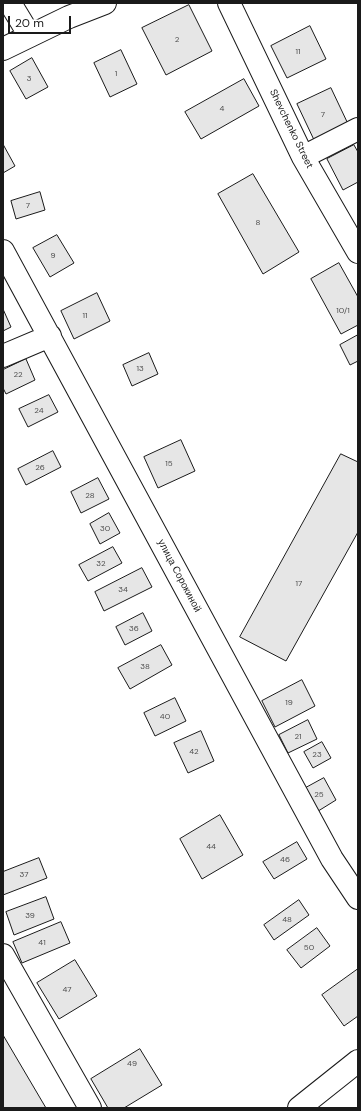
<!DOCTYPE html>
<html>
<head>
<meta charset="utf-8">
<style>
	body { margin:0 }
	#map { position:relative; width:361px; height:1111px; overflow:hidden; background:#fff; font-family:"DM Sans",sans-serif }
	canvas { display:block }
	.frame { position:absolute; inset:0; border:4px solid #1a1a1a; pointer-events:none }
	.scale { position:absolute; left:8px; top:16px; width:63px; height:18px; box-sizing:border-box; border:2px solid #1a1a1a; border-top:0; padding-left:5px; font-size:12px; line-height:14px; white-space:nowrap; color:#1a1a1a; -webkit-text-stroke:3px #fff; paint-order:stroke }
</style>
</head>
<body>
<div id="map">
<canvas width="361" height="1111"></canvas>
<div class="frame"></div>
<div class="scale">20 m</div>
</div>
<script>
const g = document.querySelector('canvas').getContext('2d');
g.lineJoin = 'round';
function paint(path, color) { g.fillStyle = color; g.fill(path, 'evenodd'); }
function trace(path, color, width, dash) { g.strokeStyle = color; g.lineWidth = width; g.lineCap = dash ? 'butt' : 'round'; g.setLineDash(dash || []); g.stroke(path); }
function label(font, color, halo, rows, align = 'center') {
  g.font = font + ' "DM Sans",sans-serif'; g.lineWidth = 3; g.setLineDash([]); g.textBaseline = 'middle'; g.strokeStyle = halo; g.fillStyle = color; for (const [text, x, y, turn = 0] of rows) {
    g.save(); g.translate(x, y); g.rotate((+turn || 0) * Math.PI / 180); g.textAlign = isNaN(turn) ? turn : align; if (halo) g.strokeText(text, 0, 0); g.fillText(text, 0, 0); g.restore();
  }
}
const building = new Path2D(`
	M 189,5 L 212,51 L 166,75 L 142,28 Z
	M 310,26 L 326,59 L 287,78 L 271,46 Z
	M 121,50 L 137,84 L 110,97 L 94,63 Z
	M 32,58 L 48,87 L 26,99 L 10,71 Z
	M 244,79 L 259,106 L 201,139 L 185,112 Z
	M 331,88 L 349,126 L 315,142 L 297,104 Z
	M 354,145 L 358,152 L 358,182 L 343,190 L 327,159 Z
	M 4,146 L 15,166 L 3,173 L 3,147 Z
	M 253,174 L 299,252 L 263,274 L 218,194 Z
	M 40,192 L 45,210 L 16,219 L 11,201 Z
	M 57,235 L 74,263 L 50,277 L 33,248 Z
	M 339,263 L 358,297 L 358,325 L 341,334 L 311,279 Z
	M 97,293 L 110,321 L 74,339 L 61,311 Z
	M 3,309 L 11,327 L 3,331 Z
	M 358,335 L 358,361 L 350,365 L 340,345 Z
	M 149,353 L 158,374 L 132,386 L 123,365 Z
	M 26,359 L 35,380 L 6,394 L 3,388 L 3,370 Z
	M 49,395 L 58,412 L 28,427 L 19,409 Z
	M 181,440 L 195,471 L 158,488 L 144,457 Z
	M 53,451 L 61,467 L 26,485 L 18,469 Z
	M 341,454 L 358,462 L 358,532 L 286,661 L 240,637 Z
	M 98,478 L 109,499 L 81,513 L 71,492 Z
	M 109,513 L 120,533 L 100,544 L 90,524 Z
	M 113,547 L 122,563 L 88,581 L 79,565 Z
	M 142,568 L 152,587 L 104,611 L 95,592 Z
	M 143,613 L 152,631 L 125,645 L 116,627 Z
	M 161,645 L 172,665 L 130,689 L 118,668 Z
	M 302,680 L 315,706 L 275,727 L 262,701 Z
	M 175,698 L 186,721 L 155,736 L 144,713 Z
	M 308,720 L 317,739 L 288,753 L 279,735 Z
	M 201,731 L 214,761 L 188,773 L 174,743 Z
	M 322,742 L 331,758 L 313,768 L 304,752 Z
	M 324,778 L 336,800 L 315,813 L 302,790 Z
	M 220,815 L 243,855 L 202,879 L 180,839 Z
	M 297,842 L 307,859 L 274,879 L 263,862 Z
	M 39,858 L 47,878 L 3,895 L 3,872 Z
	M 46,897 L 54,919 L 14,935 L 6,912 Z
	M 299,900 L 309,915 L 274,940 L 264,925 Z
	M 61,922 L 70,943 L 22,963 L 13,942 Z
	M 317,928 L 330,946 L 301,968 L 287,950 Z
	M 75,960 L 97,996 L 59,1019 L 37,983 Z
	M 358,969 L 358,1016 L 344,1026 L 322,995 Z
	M 3,1035 L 46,1108 L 3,1108 Z
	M 140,1049 L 162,1085 L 124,1108 L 108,1108 L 91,1079 Z`);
paint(building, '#e6e6e6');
trace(building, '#1a1a1a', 1);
const minor = new Path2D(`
	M 10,3 L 30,36
	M 229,3 L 303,157 L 358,252
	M 3,49 L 69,17 L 105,3
	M 303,157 L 358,129
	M 3,251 L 332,859 L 358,898
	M 3,356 L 50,336
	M 3,955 L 90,1108
	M 299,1108 L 358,1061`);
trace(minor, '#1a1a1a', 24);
trace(minor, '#fff', 22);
label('8px', '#4d4d4d', null, [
	["2",177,40],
	["11",298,52],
	["1",116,74],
	["3",29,79],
	["4",222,109],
	["7",323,115],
	["7",28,206],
	["8",258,223],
	["9",53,256],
	["10/1",343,311],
	["11",85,316],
	["13",140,369],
	["22",18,375],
	["24",39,411],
	["15",169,464],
	["26",40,468],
	["28",90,496],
	["30",105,529],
	["32",101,564],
	["17",299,584],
	["34",123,590],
	["36",134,629],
	["38",145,667],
	["19",289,703],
	["40",165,717],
	["21",298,737],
	["42",194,752],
	["23",317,755],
	["25",319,795],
	["44",211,847],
	["46",285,860],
	["37",24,875],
	["39",30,916],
	["48",287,920],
	["41",42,943],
	["50",309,948],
	["47",67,990],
	["49",132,1064]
]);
label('10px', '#1a1a1a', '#fff', [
	["Shevchenko Street",291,129,64],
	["улица Сорокиной",179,576,62]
]);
</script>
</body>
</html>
